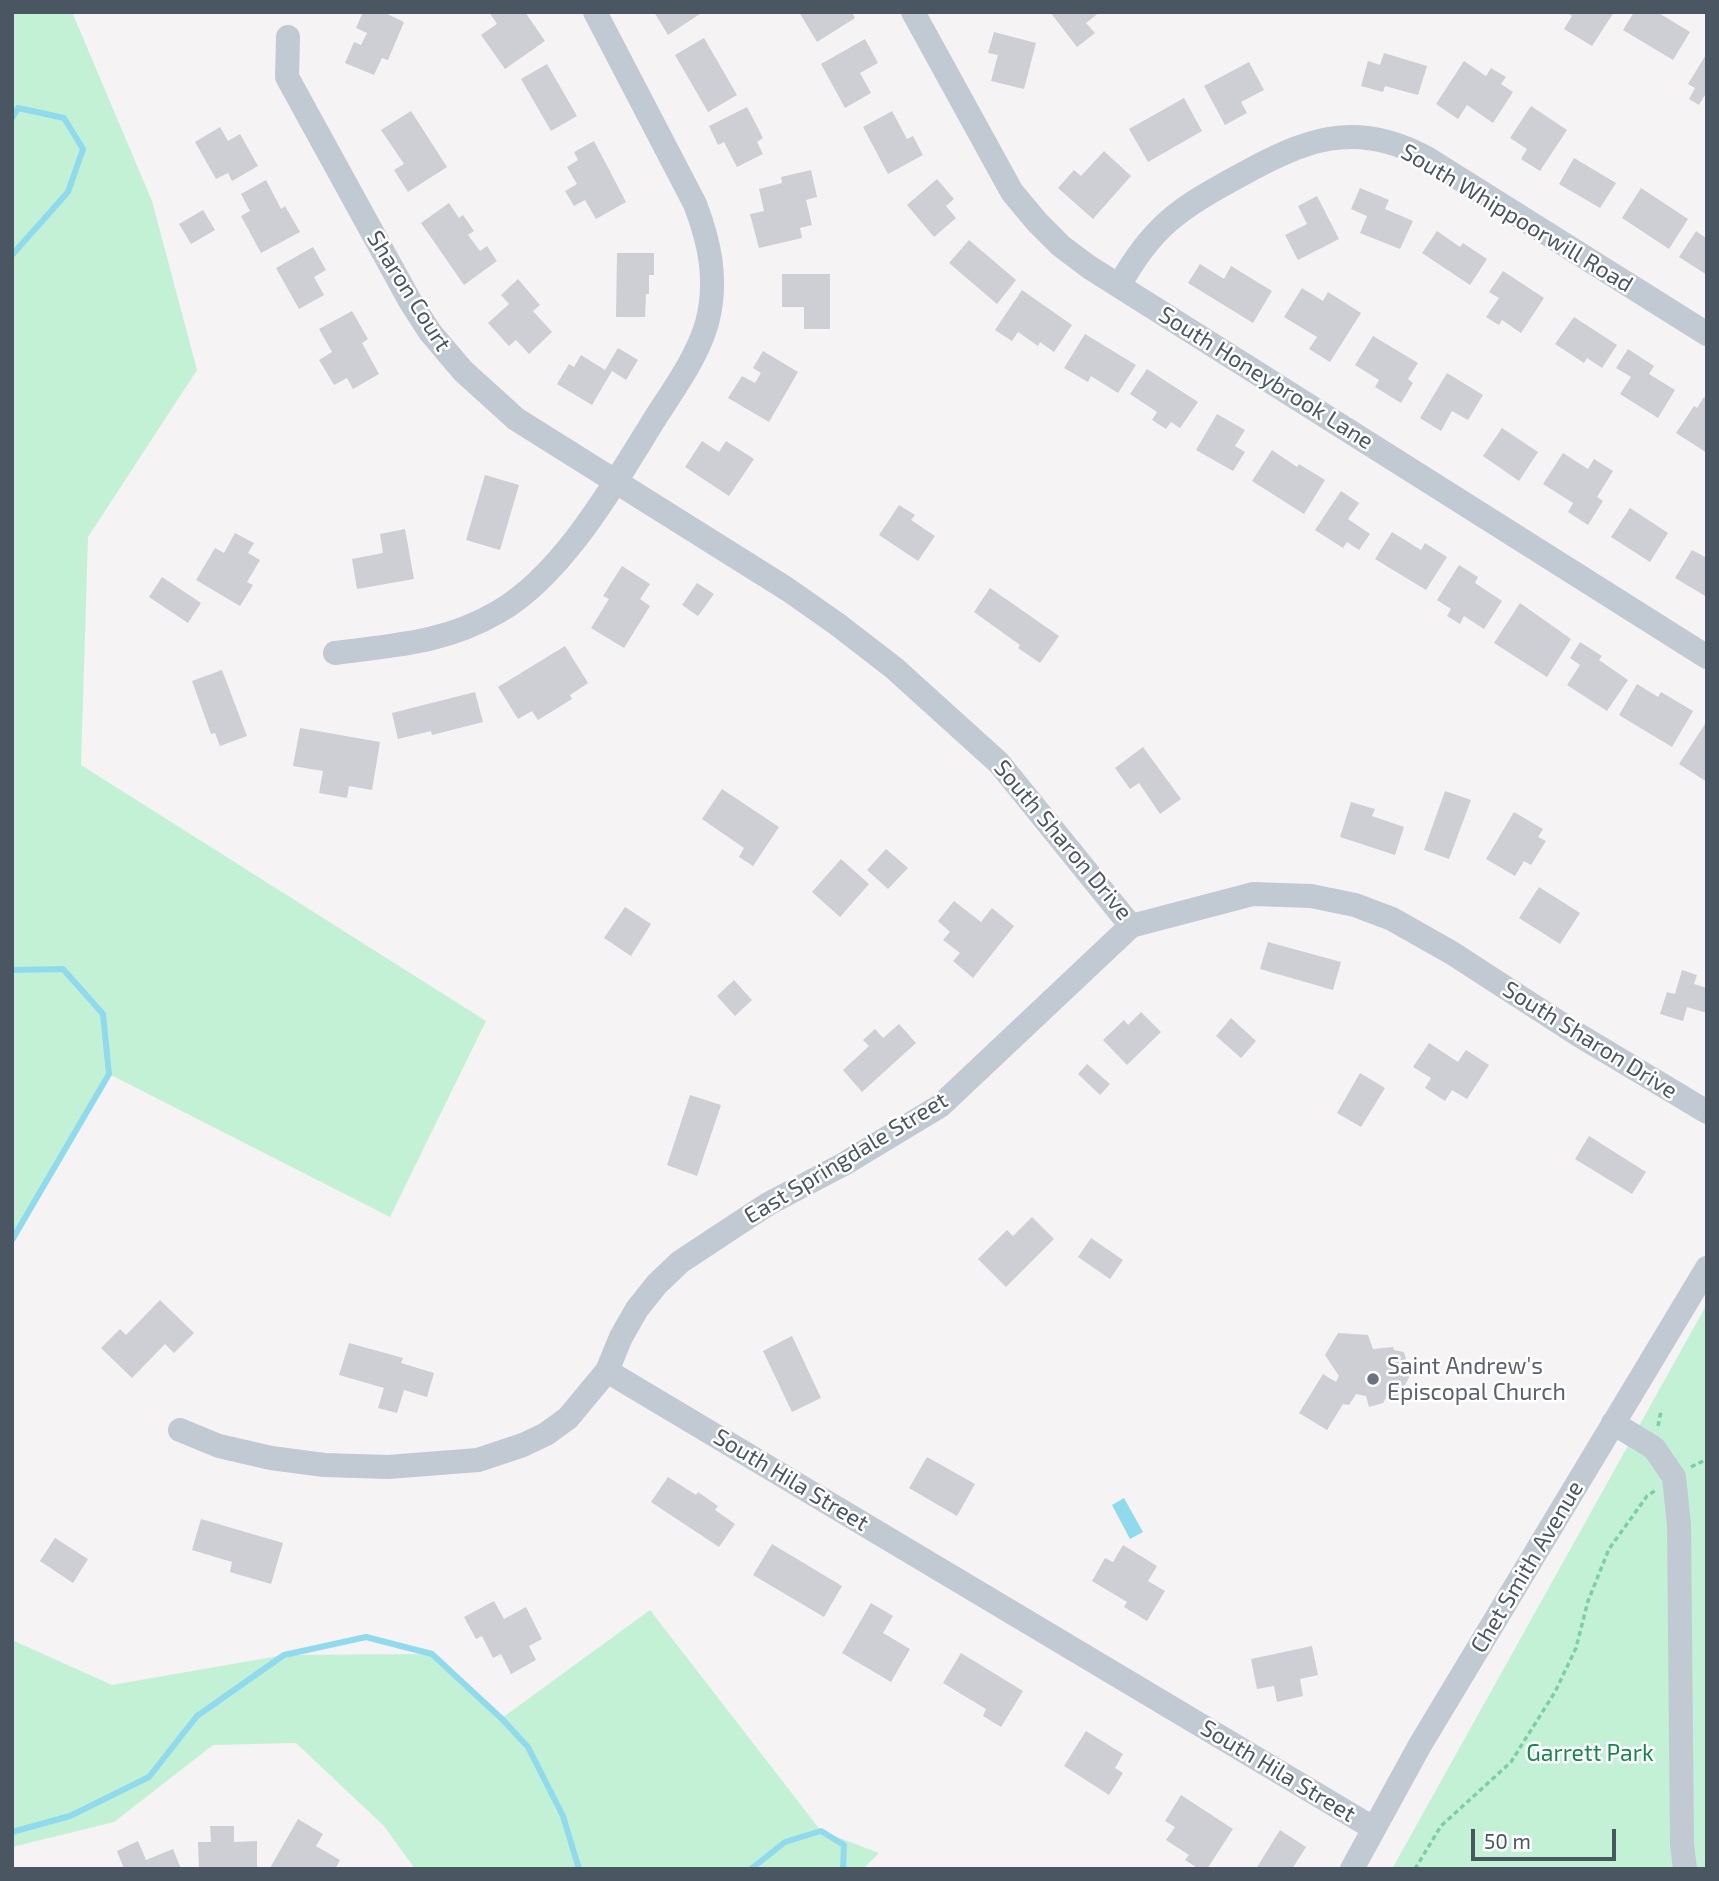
<!DOCTYPE html>
<html>
<head>
<meta charset="utf-8">
<style>
	body { margin:0 }
	#map { position:relative; width:1719px; height:1881px; overflow:hidden; background:#f5f3f3; font-family:"Exo 2",sans-serif }
	canvas { display:block }
	.frame { position:absolute; inset:0; border:14px solid #4a5661; pointer-events:none }
	.scale { position:absolute; left:1471px; top:1829px; width:145px; height:32px; box-sizing:border-box; border:4px solid #4a5661; border-top:0; padding-left:9px; font-size:21px; line-height:24px; white-space:nowrap; color:#4a5661; -webkit-text-stroke:5px #fff; paint-order:stroke }
</style>
</head>
<body>
<div id="map">
<canvas width="1719" height="1881"></canvas>
<div class="frame"></div>
<div class="scale">50 m</div>
</div>
<script>
const g = document.querySelector('canvas').getContext('2d');
g.lineJoin = 'round';
function paint(path, color) { g.fillStyle = color; g.fill(path, 'evenodd'); }
function trace(path, color, width, dash) { g.strokeStyle = color; g.lineWidth = width; g.lineCap = dash ? 'butt' : 'round'; g.setLineDash(dash || []); g.stroke(path); }
function label(font, color, halo, rows, align = 'center') {
  g.font = font + ' "Exo 2",sans-serif'; g.lineWidth = 5; g.setLineDash([]); g.textBaseline = 'middle'; g.strokeStyle = halo; g.fillStyle = color; for (const [text, x, y, turn = 0] of rows) {
    g.save(); g.translate(x, y); g.rotate((+turn || 0) * Math.PI / 180); g.textAlign = isNaN(turn) ? turn : align; if (halo) g.strokeText(text, 0, 0); g.fillText(text, 0, 0); g.restore();
  }
}
paint(new Path2D(`
	M 12,12 L 72,12 L 152,201 L 197,370 L 88,537 L 81,765 L 486,1021 L 390,1217 L 109,1074 L 12,1244 Z
	M 1707,1304 L 1707,1869 L 1392,1869 Z
	M 650,1610 L 821,1831 L 879,1853 L 863,1869 L 415,1869 L 384,1826 L 296,1743 L 213,1745 L 114,1822 L 12,1847 L 12,1640 L 112,1685 L 284,1655 L 432,1654 L 502,1718 Z`), '#c3f1d5');
paint(new Path2D(`
	M 1124,1498 L 1143,1532 L 1130,1539 L 1112,1505 Z`), '#90daee');
trace(new Path2D(`
	M 12,118 L 18,108 L 64,118 L 83,149 L 68,192 L 12,255
	M 12,970 L 63,969 L 103,1014 L 109,1074 L 12,1240
	M 12,1832 L 70,1816 L 149,1777 L 197,1716 L 284,1655 L 366,1637 L 432,1654 L 502,1719 L 528,1747 L 563,1816 L 579,1869
	M 751,1869 L 785,1842 L 821,1831 L 844,1845 L 843,1869`), '#90daee', 6);
paint(new Path2D(`
	M 363,12 L 383,12 L 404,22 L 388,60 L 382,58 L 374,75 L 345,63 L 354,42 L 361,45 L 367,33 L 356,28 Z
	M 489,12 L 525,12 L 545,41 L 505,69 L 481,35 L 497,24 Z
	M 654,12 L 703,12 L 668,35 Z
	M 799,12 L 852,12 L 855,18 L 817,42 Z
	M 1050,12 L 1100,12 L 1086,23 L 1095,33 L 1077,47 Z
	M 1566,12 L 1614,12 L 1592,46 L 1564,29 L 1572,16 Z
	M 1634,12 L 1657,12 L 1690,32 L 1673,60 L 1623,30 Z
	M 994,32 L 1036,43 L 1024,89 L 991,81 L 998,55 L 988,53 Z
	M 704,38 L 737,95 L 708,112 L 675,55 Z
	M 865,39 L 878,63 L 860,73 L 871,93 L 845,108 L 821,64 Z
	M 1384,53 L 1427,66 L 1418,95 L 1385,86 L 1383,92 L 1361,86 L 1368,61 L 1380,65 Z
	M 1707,53 L 1707,97 L 1705,95 L 1699,105 L 1689,99 L 1695,88 L 1688,84 Z
	M 1464,61 L 1486,76 L 1491,68 L 1506,77 L 1501,84 L 1513,92 L 1493,123 L 1467,105 L 1458,119 L 1436,104 Z
	M 1249,62 L 1264,90 L 1241,102 L 1247,113 L 1225,125 L 1204,86 Z
	M 547,64 L 577,116 L 551,131 L 521,79 Z
	M 1184,98 L 1202,131 L 1148,162 L 1129,129 Z
	M 1531,106 L 1567,130 L 1540,171 L 1521,159 L 1527,149 L 1510,138 Z
	M 747,107 L 763,138 L 757,142 L 763,154 L 737,167 L 724,142 L 718,145 L 709,126 Z
	M 411,111 L 447,167 L 408,192 L 394,170 L 404,164 L 381,130 Z
	M 892,111 L 907,139 L 913,136 L 923,155 L 888,174 L 863,127 Z
	M 220,127 L 228,141 L 240,134 L 258,166 L 232,181 L 228,173 L 216,179 L 195,142 Z
	M 594,141 L 626,202 L 596,219 L 585,200 L 574,206 L 565,191 L 577,184 L 567,167 L 578,160 L 574,152 Z
	M 1104,151 L 1131,176 L 1093,219 L 1058,188 L 1074,170 L 1081,176 Z
	M 1574,158 L 1616,183 L 1600,208 L 1559,184 Z
	M 811,170 L 817,197 L 806,200 L 812,225 L 800,228 L 802,238 L 759,248 L 750,214 L 764,211 L 759,189 L 782,183 L 781,177 Z
	M 937,179 L 954,199 L 946,206 L 956,218 L 934,237 L 907,205 Z
	M 266,180 L 281,209 L 285,206 L 300,232 L 261,253 L 241,216 L 250,211 L 241,194 Z
	M 1360,188 L 1389,200 L 1385,209 L 1413,221 L 1400,249 L 1360,233 L 1367,216 L 1351,209 Z
	M 1641,188 L 1688,219 L 1669,249 L 1622,218 Z
	M 1317,196 L 1339,239 L 1298,260 L 1285,235 L 1307,224 L 1298,206 Z
	M 449,203 L 459,218 L 463,215 L 474,231 L 468,235 L 480,251 L 487,246 L 497,261 L 464,285 L 421,223 Z
	M 203,210 L 215,230 L 191,244 L 179,224 Z
	M 1437,231 L 1460,247 L 1463,243 L 1487,259 L 1470,285 L 1422,253 Z
	M 1696,231 L 1707,239 L 1707,275 L 1679,257 Z
	M 969,240 L 1016,280 L 997,304 L 949,263 Z
	M 313,247 L 326,270 L 314,277 L 324,295 L 299,309 L 276,268 Z
	M 617,253 L 654,253 L 654,275 L 649,275 L 649,294 L 646,294 L 645,317 L 616,317 Z
	M 1200,264 L 1224,279 L 1231,266 L 1272,291 L 1253,323 L 1188,283 Z
	M 1503,271 L 1544,298 L 1521,333 L 1502,320 L 1499,325 L 1486,317 L 1499,298 L 1489,292 Z
	M 782,274 L 830,274 L 830,329 L 804,329 L 804,307 L 782,307 Z
	M 518,279 L 540,305 L 533,311 L 552,332 L 529,354 L 516,340 L 509,346 L 488,323 L 509,304 L 501,295 Z
	M 1302,288 L 1323,301 L 1328,292 L 1361,313 L 1330,362 L 1309,349 L 1317,337 L 1284,317 Z
	M 1022,290 L 1072,325 L 1054,352 L 1040,342 L 1038,346 L 1018,332 L 1012,341 L 995,330 Z
	M 352,311 L 368,339 L 362,343 L 379,374 L 353,389 L 347,378 L 334,385 L 319,360 L 332,352 L 319,329 Z
	M 1574,317 L 1617,345 L 1602,368 L 1587,358 L 1584,363 L 1555,344 Z
	M 1085,334 L 1136,365 L 1118,393 L 1091,376 L 1088,382 L 1064,368 Z
	M 1373,336 L 1418,363 L 1408,379 L 1413,383 L 1401,403 L 1375,387 L 1379,380 L 1355,365 Z
	M 618,348 L 638,360 L 626,380 L 612,371 L 592,405 L 557,384 L 569,364 L 574,367 L 581,355 L 605,370 Z
	M 1628,349 L 1654,366 L 1649,374 L 1675,390 L 1658,418 L 1620,394 L 1631,377 L 1616,368 Z
	M 763,351 L 798,372 L 769,422 L 728,398 L 742,376 L 755,383 L 761,373 L 753,368 Z
	M 1147,369 L 1198,402 L 1180,428 L 1171,422 L 1166,429 L 1152,420 L 1157,412 L 1130,394 Z
	M 1447,373 L 1483,395 L 1468,420 L 1452,411 L 1441,431 L 1420,418 Z
	M 1704,397 L 1707,399 L 1707,453 L 1676,433 L 1694,406 L 1697,408 Z
	M 1217,414 L 1245,430 L 1235,446 L 1245,452 L 1233,471 L 1196,450 Z
	M 1502,428 L 1538,452 L 1519,481 L 1483,456 Z
	M 702,441 L 719,452 L 726,441 L 754,459 L 729,496 L 685,467 Z
	M 1272,450 L 1297,467 L 1299,464 L 1325,480 L 1304,514 L 1252,481 Z
	M 1563,453 L 1588,469 L 1594,459 L 1613,471 L 1597,497 L 1603,501 L 1588,525 L 1568,512 L 1573,503 L 1543,484 Z
	M 485,475 L 519,485 L 500,550 L 466,540 Z
	M 1341,491 L 1359,503 L 1348,519 L 1370,534 L 1359,550 L 1347,542 L 1343,548 L 1315,530 Z
	M 899,505 L 915,515 L 911,520 L 935,536 L 918,561 L 879,535 Z
	M 1630,508 L 1668,533 L 1650,562 L 1611,537 Z
	M 405,529 L 414,579 L 357,589 L 352,559 L 383,553 L 380,534 Z
	M 1392,532 L 1421,550 L 1425,543 L 1447,557 L 1426,590 L 1375,559 Z
	M 235,533 L 254,543 L 248,553 L 260,560 L 247,582 L 253,585 L 240,606 L 196,580 L 215,548 L 224,553 Z
	M 1692,550 L 1707,558 L 1707,597 L 1675,578 Z
	M 1459,565 L 1478,577 L 1475,583 L 1502,601 L 1484,629 L 1464,616 L 1460,624 L 1447,616 L 1451,609 L 1437,600 Z
	M 622,566 L 650,584 L 640,599 L 650,606 L 624,648 L 591,628 L 609,599 L 603,596 Z
	M 162,577 L 201,603 L 188,623 L 149,597 Z
	M 697,583 L 714,594 L 698,616 L 682,605 Z
	M 990,588 L 1059,636 L 1040,663 L 1018,648 L 1020,645 L 974,612 Z
	M 1520,603 L 1571,639 L 1547,677 L 1494,643 Z
	M 1580,642 L 1602,656 L 1599,660 L 1628,680 L 1607,711 L 1567,685 L 1580,665 L 1570,658 Z
	M 565,646 L 588,683 L 570,695 L 572,699 L 538,720 L 532,711 L 518,719 L 498,687 Z
	M 222,670 L 247,736 L 220,746 L 215,733 L 211,734 L 192,681 Z
	M 1637,684 L 1658,697 L 1661,692 L 1693,711 L 1672,747 L 1619,715 Z
	M 475,692 L 483,722 L 432,735 L 431,731 L 398,739 L 392,713 Z
	M 1707,721 L 1707,782 L 1679,764 Z
	M 300,728 L 380,742 L 372,790 L 349,786 L 347,798 L 319,793 L 323,771 L 293,766 Z
	M 1143,747 L 1181,799 L 1160,814 L 1139,783 L 1130,789 L 1115,768 Z
	M 722,789 L 779,827 L 753,866 L 739,857 L 744,848 L 702,819 Z
	M 1445,791 L 1471,800 L 1449,859 L 1424,850 Z
	M 1351,802 L 1375,809 L 1372,816 L 1404,827 L 1395,855 L 1340,837 Z
	M 1514,812 L 1543,829 L 1538,837 L 1546,841 L 1531,865 L 1524,861 L 1515,876 L 1486,859 Z
	M 886,849 L 908,868 L 888,889 L 867,870 Z
	M 841,859 L 869,884 L 840,917 L 812,892 Z
	M 1539,887 L 1580,913 L 1560,944 L 1519,918 Z
	M 954,901 L 981,922 L 992,908 L 1014,926 L 973,978 L 953,961 L 960,953 L 943,940 L 950,932 L 938,921 Z
	M 625,907 L 651,924 L 631,956 L 604,938 Z
	M 1268,942 L 1341,962 L 1333,990 L 1260,969 Z
	M 1682,970 L 1697,975 L 1694,984 L 1707,988 L 1707,1013 L 1687,1007 L 1683,1021 L 1660,1014 L 1667,992 L 1675,994 Z
	M 734,980 L 752,1000 L 735,1016 L 717,996 Z
	M 1141,1012 L 1161,1032 L 1127,1065 L 1103,1040 L 1124,1020 L 1128,1025 Z
	M 1231,1018 L 1256,1041 L 1241,1058 L 1216,1036 Z
	M 899,1024 L 916,1043 L 862,1092 L 843,1070 L 869,1046 L 863,1040 L 875,1029 L 883,1038 Z
	M 1429,1043 L 1458,1062 L 1466,1050 L 1489,1065 L 1467,1099 L 1452,1090 L 1445,1101 L 1425,1088 L 1431,1078 L 1413,1067 Z
	M 1087,1064 L 1110,1084 L 1100,1095 L 1078,1074 Z
	M 1360,1073 L 1385,1088 L 1361,1127 L 1337,1113 Z
	M 690,1095 L 721,1105 L 697,1176 L 667,1165 Z
	M 1589,1136 L 1646,1172 L 1632,1194 L 1575,1159 Z
	M 1032,1217 L 1054,1239 L 1006,1287 L 978,1259 L 1007,1230 L 1013,1236 Z
	M 1091,1238 L 1123,1260 L 1110,1279 L 1078,1257 Z
	M 160,1300 L 194,1333 L 174,1353 L 165,1344 L 132,1378 L 101,1348 L 120,1329 L 126,1335 Z
	M 1338,1333 L 1368,1335 L 1373,1349 L 1393,1347 L 1394,1350 L 1404,1352 L 1406,1359 L 1401,1368 L 1411,1374 L 1397,1399 L 1388,1394 L 1383,1403 L 1369,1407 L 1366,1396 L 1356,1394 L 1349,1405 L 1343,1404 L 1327,1430 L 1299,1413 L 1323,1374 L 1336,1382 L 1339,1376 L 1325,1355 Z
	M 792,1336 L 821,1398 L 792,1412 L 763,1351 Z
	M 349,1343 L 403,1358 L 401,1363 L 434,1373 L 427,1397 L 404,1390 L 397,1413 L 378,1408 L 384,1388 L 339,1375 Z
	M 927,1457 L 975,1484 L 957,1516 L 909,1488 Z
	M 668,1477 L 696,1495 L 698,1492 L 718,1506 L 715,1510 L 735,1524 L 719,1547 L 651,1502 Z
	M 201,1519 L 283,1543 L 271,1584 L 230,1572 L 232,1562 L 192,1550 Z
	M 55,1538 L 88,1559 L 73,1583 L 40,1561 Z
	M 772,1544 L 842,1586 L 824,1617 L 753,1575 Z
	M 1123,1545 L 1157,1566 L 1148,1581 L 1165,1591 L 1147,1621 L 1124,1607 L 1127,1602 L 1092,1581 L 1105,1558 L 1113,1562 Z
	M 494,1601 L 504,1619 L 526,1607 L 542,1639 L 529,1646 L 536,1660 L 511,1674 L 501,1654 L 493,1658 L 482,1636 L 476,1639 L 464,1617 Z
	M 871,1603 L 893,1616 L 883,1633 L 910,1649 L 891,1682 L 842,1653 Z
	M 1312,1646 L 1318,1675 L 1300,1679 L 1303,1696 L 1277,1702 L 1274,1686 L 1257,1689 L 1251,1659 Z
	M 961,1653 L 1023,1691 L 1001,1727 L 983,1716 L 986,1709 L 943,1683 Z
	M 1086,1731 L 1123,1754 L 1115,1768 L 1123,1773 L 1109,1795 L 1064,1766 Z
	M 1181,1795 L 1233,1829 L 1207,1869 L 1199,1869 L 1185,1860 L 1189,1855 L 1166,1840 L 1175,1827 L 1165,1821 Z
	M 298,1819 L 323,1834 L 316,1846 L 340,1860 L 335,1869 L 270,1868 Z
	M 210,1826 L 234,1826 L 234,1842 L 257,1841 L 257,1869 L 199,1869 L 198,1842 L 211,1842 Z
	M 1280,1830 L 1306,1847 L 1292,1869 L 1256,1869 Z
	M 138,1841 L 146,1860 L 173,1849 L 181,1869 L 124,1869 L 117,1851 Z`), '#cdcfd5');
trace(new Path2D(`
	M 1658,1426 L 1661,1411
	M 1691,1467 L 1707,1459
	M 1415,1869 L 1441,1826 L 1511,1762 L 1555,1692 L 1576,1648 L 1588,1601 L 1609,1549 L 1647,1496 L 1656,1490`), '#7ad0a6', 3.5, [5, 3.5]);
trace(new Path2D(`
	M 913,12 L 1012,192 L 1037,222 L 1061,246 L 1089,267 L 1707,657
	M 288,37 L 287,77 L 410,301 L 430,332 L 463,371 L 516,419 L 787,589 L 837,624 L 894,668 L 999,763 L 1131,926
	M 1119,286 C 1152,226 1180,208 1239,176 C 1304,140 1354,119 1425,157 L 1707,334
	M 335,653 C 395,645 445,643 498,612 C 563,575 615,483 654,420 C 673,390 697,358 707,323 C 718,281 710,243 695,204 L 595,12
	M 607,1371 L 1373,1828
	M 1613,1423 L 1654,1448 L 1674,1477 L 1679,1525 L 1682,1844 L 1685,1869
	M 180,1430 L 219,1446 L 271,1458 L 324,1465 L 388,1467 L 478,1460 L 523,1445 L 546,1434 L 568,1418 L 607,1371 L 621,1337 L 637,1309 L 657,1284 L 680,1262 L 768,1204 L 844,1164 L 940,1106 L 1131,926 L 1253,894 L 1311,896 L 1355,905 L 1392,919 L 1452,953 L 1577,1034 L 1707,1112
	M 1352,1869 L 1420,1745 L 1707,1268`), '#c1cad2', 24);
for (const [x, y, r, color] of [
	[1373,1379,7,"#6b7280"]
]) { const dot = new Path2D(); dot.arc(x, y, r, 0, 2 * Math.PI); g.fillStyle = color; g.fill(dot); trace(dot, '#fff', 2.5); }
label('23px', '#4a5661', '#fff', [
	["South Whippoorwill Road",1517,218,31],
	["Sharon Court",409,291,58],
	["South Honeybrook Lane",1266,378,32],
	["South Sharon Drive",1063,840,50],
	["South Sharon Drive",1590,1040,32],
	["East Springdale Street",846,1158,-31],
	["South Hila Street",791,1480,31],
	["Chet Smith Avenue",1527,1567,-59],
	["South Hila Street",1278,1771,31]
]);
label('23px', '#5b616d', '#fff', [
	["Saint Andrew's",1387,1366],
	["Episcopal Church",1387,1392]
], 'left');
label('23px', '#17864f', '#fff', [
	["Garrett Park",1590,1753]
]);
</script>
</body>
</html>
